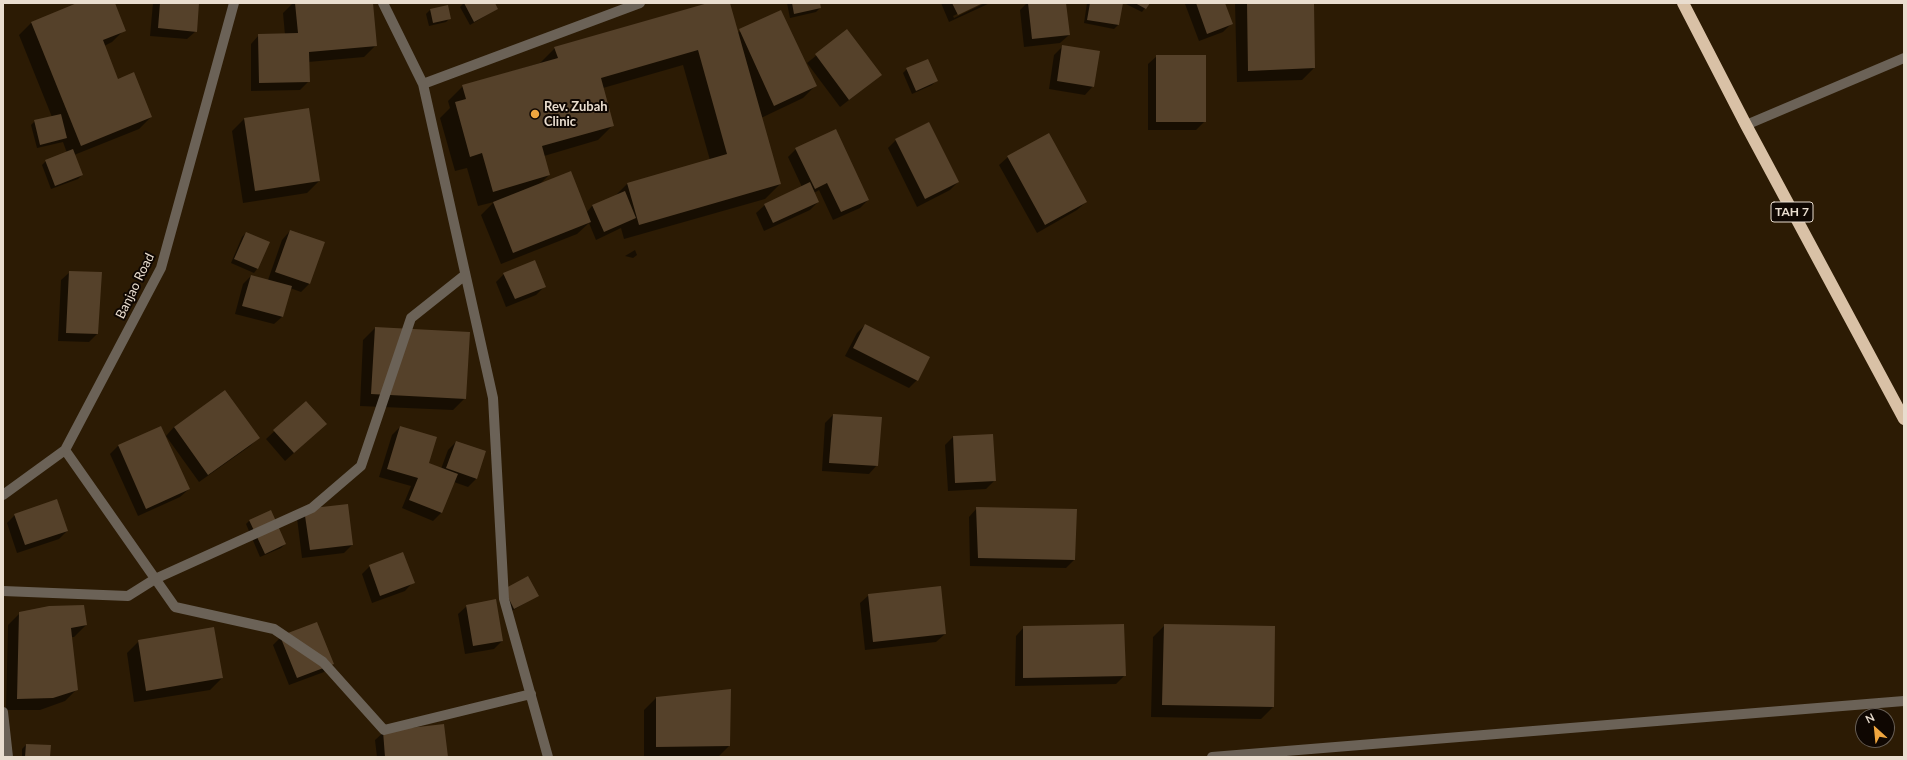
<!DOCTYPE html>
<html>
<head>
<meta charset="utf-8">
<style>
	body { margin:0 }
	#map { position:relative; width:1907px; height:760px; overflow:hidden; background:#2c1b04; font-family:Lato,sans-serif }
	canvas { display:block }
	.frame { position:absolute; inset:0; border:4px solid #e9ddcf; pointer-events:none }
	.north { position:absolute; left:1855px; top:708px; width:40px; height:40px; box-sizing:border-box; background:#0f0702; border:1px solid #665d54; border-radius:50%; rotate:333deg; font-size:11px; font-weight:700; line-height:16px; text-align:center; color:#e9ddcf }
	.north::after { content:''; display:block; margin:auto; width:14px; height:18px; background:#f0a63f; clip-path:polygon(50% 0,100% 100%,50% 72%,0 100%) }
</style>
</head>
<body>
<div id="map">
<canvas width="1907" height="760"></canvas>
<div class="frame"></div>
<div class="north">N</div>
</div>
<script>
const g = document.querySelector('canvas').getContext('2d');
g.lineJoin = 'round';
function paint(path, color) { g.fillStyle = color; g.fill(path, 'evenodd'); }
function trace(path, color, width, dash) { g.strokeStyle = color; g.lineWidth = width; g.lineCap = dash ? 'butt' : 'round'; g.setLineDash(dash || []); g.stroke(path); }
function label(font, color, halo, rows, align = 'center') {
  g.font = font + ' Lato,sans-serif'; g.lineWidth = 4; g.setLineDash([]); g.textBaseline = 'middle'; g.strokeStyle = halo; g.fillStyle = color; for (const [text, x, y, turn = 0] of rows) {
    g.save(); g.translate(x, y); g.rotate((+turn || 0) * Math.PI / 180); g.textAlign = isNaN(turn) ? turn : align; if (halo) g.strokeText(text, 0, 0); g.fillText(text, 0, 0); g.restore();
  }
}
paint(new Path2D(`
	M 79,3 L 113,3 L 124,30 L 112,42 L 104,46 L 117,80 L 151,117 L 139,129 L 74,155 L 82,175 L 78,179 L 51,189 L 42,165 L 46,161 L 67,153 L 63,142 L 37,148 L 31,125 L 35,121 L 52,117 L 19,35 L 31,23 Z
	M 153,3 L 198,3 L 196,31 L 187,39 L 150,36 Z
	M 293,3 L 372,3 L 376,45 L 364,57 L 308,62 L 308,82 L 300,90 L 251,91 L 251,44 L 259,35 L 285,35 L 283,13 Z
	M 464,3 L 494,3 L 497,9 L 470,25 L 460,7 Z
	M 712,3 L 729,3 L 737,33 L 781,11 L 815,86 L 803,98 L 761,118 L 780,184 L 765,199 L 624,239 L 621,228 L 596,240 L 589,223 L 577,234 L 501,264 L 481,215 L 494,202 L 478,206 L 467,168 L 455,171 L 440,118 L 450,108 L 448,101 L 463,86 L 540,63 L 555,48 ZM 683,65 L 710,160 L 627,184 L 614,197 L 593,205 L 586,213 L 539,185 L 549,175 L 544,156 L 598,140 L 613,125 L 603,88 Z
	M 787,3 L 819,3 L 820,8 L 816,12 L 790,18 Z
	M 941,3 L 980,3 L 953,16 L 954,18 L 985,3 L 990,3 L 949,22 Z
	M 1027,3 L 1065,3 L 1069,35 L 1060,43 L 1024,47 L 1020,10 Z
	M 1087,3 L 1122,3 L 1118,25 L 1114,29 L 1084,23 Z
	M 1124,3 L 1149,3 L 1142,12 Z
	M 1186,3 L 1224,3 L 1231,24 L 1223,32 L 1199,41 L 1185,4 Z
	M 1235,3 L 1313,3 L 1314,68 L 1302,80 L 1237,82 Z
	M 447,6 L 450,18 L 446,22 L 429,26 L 426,14 L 430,10 Z
	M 847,31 L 881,75 L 840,107 L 807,63 Z
	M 1063,46 L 1093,86 L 1085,95 L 1049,89 L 1054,55 Z
	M 1157,56 L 1205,121 L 1196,130 L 1148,130 L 1148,64 Z
	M 907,69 L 936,81 L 932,85 L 912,94 L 903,73 Z
	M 244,119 L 319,181 L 307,193 L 243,203 L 232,131 Z
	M 896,140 L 958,182 L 950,190 L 917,207 L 888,148 Z
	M 796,149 L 868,200 L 860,208 L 833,220 L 819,190 L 814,193 L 818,202 L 810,210 L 764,231 L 756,213 L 765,205 L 802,187 L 788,157 Z
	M 1008,157 L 1086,202 L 1077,210 L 1037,233 L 999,165 Z
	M 290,231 L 310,283 L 301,292 L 290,288 L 283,316 L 274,324 L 235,314 L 243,284 L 251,276 L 268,280 L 282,240 Z
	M 246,233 L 269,243 L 257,269 L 254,273 L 231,263 L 242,237 Z
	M 635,250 L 637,255 L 633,258 L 625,256 Z
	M 70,272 L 97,334 L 89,342 L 58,341 L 61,280 Z
	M 504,274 L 545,286 L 536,295 L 506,307 L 496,282 Z
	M 865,325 L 917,380 L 909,388 L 845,356 L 857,333 Z
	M 375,328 L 465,398 L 453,410 L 360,406 L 363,340 Z
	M 225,391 L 258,438 L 250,446 L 199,482 L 166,436 L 174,427 Z
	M 306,402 L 317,432 L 285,461 L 266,439 Z
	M 833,415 L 877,465 L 869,474 L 822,471 L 825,423 Z
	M 161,427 L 189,489 L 180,497 L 138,516 L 110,454 L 118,446 Z
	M 400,427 L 428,463 L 441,469 L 448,450 L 456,442 L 485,452 L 476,479 L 468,487 L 454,482 L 441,513 L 433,521 L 402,508 L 411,486 L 379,477 L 392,435 Z
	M 953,437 L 995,480 L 986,489 L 948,491 L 945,445 Z
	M 977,508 L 1074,560 L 1066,568 L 970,566 L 969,517 Z
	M 305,510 L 352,545 L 344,553 L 302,558 L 297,518 Z
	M 15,515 L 67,531 L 59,539 L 17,553 L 7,523 Z
	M 250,520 L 285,544 L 281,548 L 260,557 L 246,524 Z
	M 370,566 L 413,582 L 405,591 L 372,603 L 362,574 Z
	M 501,594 L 537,596 L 510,612 Z
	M 869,595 L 945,634 L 936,642 L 865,650 L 860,603 Z
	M 467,606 L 502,641 L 494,649 L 465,654 L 458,614 Z
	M 20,613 L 86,625 L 74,637 L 71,637 L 77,689 L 65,701 L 40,710 L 6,710 L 8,625 Z
	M 1165,625 L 1273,707 L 1261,719 L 1151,717 L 1153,637 Z
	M 1024,627 L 1125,675 L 1116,684 L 1015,686 L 1016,636 Z
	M 281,637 L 332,663 L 324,672 L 289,685 L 273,645 Z
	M 139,641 L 222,678 L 210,690 L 134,702 L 127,653 Z
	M 656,698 L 729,746 L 718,757 L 644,757 L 644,710 Z
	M 384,732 L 447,757 L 377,757 L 375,740 Z
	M 26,745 L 49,757 L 22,757 L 22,749 Z`), '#0007');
paint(new Path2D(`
	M 77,3 L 115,3 L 126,31 L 103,40 L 118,79 L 134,72 L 152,117 L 81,146 L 31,22 Z
	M 160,3 L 199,3 L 197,32 L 158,28 Z
	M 295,3 L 373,3 L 377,46 L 309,52 L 310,82 L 259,83 L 258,34 L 298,33 Z
	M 464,3 L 495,3 L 498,9 L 474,22 Z
	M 708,3 L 730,3 L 781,184 L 639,225 L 627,183 L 727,154 L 698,50 L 601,78 L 614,126 L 542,146 L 550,175 L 493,192 L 482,153 L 470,157 L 455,102 L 466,99 L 462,85 L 558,58 L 554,47 Z
	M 792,3 L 820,3 L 821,8 L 794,14 Z
	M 952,3 L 983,3 L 958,15 Z
	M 1028,3 L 1066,3 L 1070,35 L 1032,39 Z
	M 1090,3 L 1123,3 L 1119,25 L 1087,20 Z
	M 1135,3 L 1150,3 L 1146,9 Z
	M 1196,3 L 1225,3 L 1233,24 L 1207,34 Z
	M 1247,3 L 1314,3 L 1315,68 L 1248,71 Z
	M 448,5 L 451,19 L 433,23 L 430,9 Z
	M 781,10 L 817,86 L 774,106 L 739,29 Z
	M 847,29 L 882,75 L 849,100 L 815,54 Z
	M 1062,45 L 1100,51 L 1094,87 L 1057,81 Z
	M 1156,55 L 1206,55 L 1206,122 L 1156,122 Z
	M 928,59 L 938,81 L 916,91 L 906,68 Z
	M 309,108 L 320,181 L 255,191 L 244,118 Z
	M 61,114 L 67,138 L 40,145 L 34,120 Z
	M 929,122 L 959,182 L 925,199 L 895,139 Z
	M 836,129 L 869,200 L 841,212 L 827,183 L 815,189 L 795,148 Z
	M 1049,133 L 1087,202 L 1045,225 L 1007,156 Z
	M 73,149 L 83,175 L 55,186 L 45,160 Z
	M 571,171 L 591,222 L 513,253 L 493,202 Z
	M 810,182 L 819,202 L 773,223 L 764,204 Z
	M 625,191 L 636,218 L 604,232 L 592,205 Z
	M 290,230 L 325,242 L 310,284 L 275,272 Z
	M 246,232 L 270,242 L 258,269 L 234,259 Z
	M 535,260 L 546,287 L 515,299 L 503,273 Z
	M 69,271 L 102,272 L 98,334 L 66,333 Z
	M 251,275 L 292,286 L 283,317 L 242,306 Z
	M 865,324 L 930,357 L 918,381 L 853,348 Z
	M 375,327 L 470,332 L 466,399 L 371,394 Z
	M 225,390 L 260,438 L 208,475 L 174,427 Z
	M 306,401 L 327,424 L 294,453 L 273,430 Z
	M 833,414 L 882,417 L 878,466 L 829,463 Z
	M 161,426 L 190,489 L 146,509 L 118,445 Z
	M 400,426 L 437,437 L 429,463 L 458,474 L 442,513 L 409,500 L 418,478 L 387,469 Z
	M 993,434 L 996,481 L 955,483 L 953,436 Z
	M 456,441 L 486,451 L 477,479 L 446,468 Z
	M 57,499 L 68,531 L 25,545 L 14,514 Z
	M 348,504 L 353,545 L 310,550 L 304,509 Z
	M 976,507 L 1077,509 L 1075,560 L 978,558 Z
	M 271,510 L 286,544 L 265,554 L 249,520 Z
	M 403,552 L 415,583 L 380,596 L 369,565 Z
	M 528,576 L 539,596 L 514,609 L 504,589 Z
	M 941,586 L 946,634 L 873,642 L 868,594 Z
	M 496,599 L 503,641 L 473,646 L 466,605 Z
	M 84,605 L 87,625 L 71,628 L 78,690 L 53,698 L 17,699 L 19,612 L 49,606 Z
	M 317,622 L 334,664 L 297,678 L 280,636 Z
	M 1124,624 L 1126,676 L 1023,678 L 1023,626 Z
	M 1164,624 L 1275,626 L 1274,707 L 1162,705 Z
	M 214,627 L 223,678 L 146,691 L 138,640 Z
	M 731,689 L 730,746 L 656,747 L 656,697 Z
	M 444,724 L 448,757 L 385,757 L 383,731 Z
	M 26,744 L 51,745 L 50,757 L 25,757 Z`), '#55412a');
trace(new Path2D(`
	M 383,3 L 423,84 L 493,398 L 504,599 L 548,757
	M 423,84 L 640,3
	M 1746,125 L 1904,58
	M 65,450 L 175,607 L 274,629 L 323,662 L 384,730 L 531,694
	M 3,495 L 65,450 L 161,268 L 234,3
	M 3,591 L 128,596 L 155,579 L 312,508 L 361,466 L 411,318 L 465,275
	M 3,712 L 8,757
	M 1212,757 L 1904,701`), '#6b6257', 10);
trace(new Path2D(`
	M 1683,3 L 1746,125 L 1904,419`), '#d9c1a6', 12);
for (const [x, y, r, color] of [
	[535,114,5,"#f0a63f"]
]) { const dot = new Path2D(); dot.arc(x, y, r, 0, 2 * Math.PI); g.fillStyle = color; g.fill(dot); trace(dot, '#0f0702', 1.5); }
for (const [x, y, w] of [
	[1792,212,42]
]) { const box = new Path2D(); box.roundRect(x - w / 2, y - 10, w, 20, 3); g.fillStyle = '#0f0702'; g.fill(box); trace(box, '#e9ddcf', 1); }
label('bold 12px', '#e9ddcf', null, [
	["TAH 7",1792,212]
]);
label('bold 13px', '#e9ddcf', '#0f0702', [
	["Rev. Zubah",544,107],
	["Clinic",544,122]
], 'left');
label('13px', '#e9ddcf', '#0f0702', [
	["Banjao Road",135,286,-64]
]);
</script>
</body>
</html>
